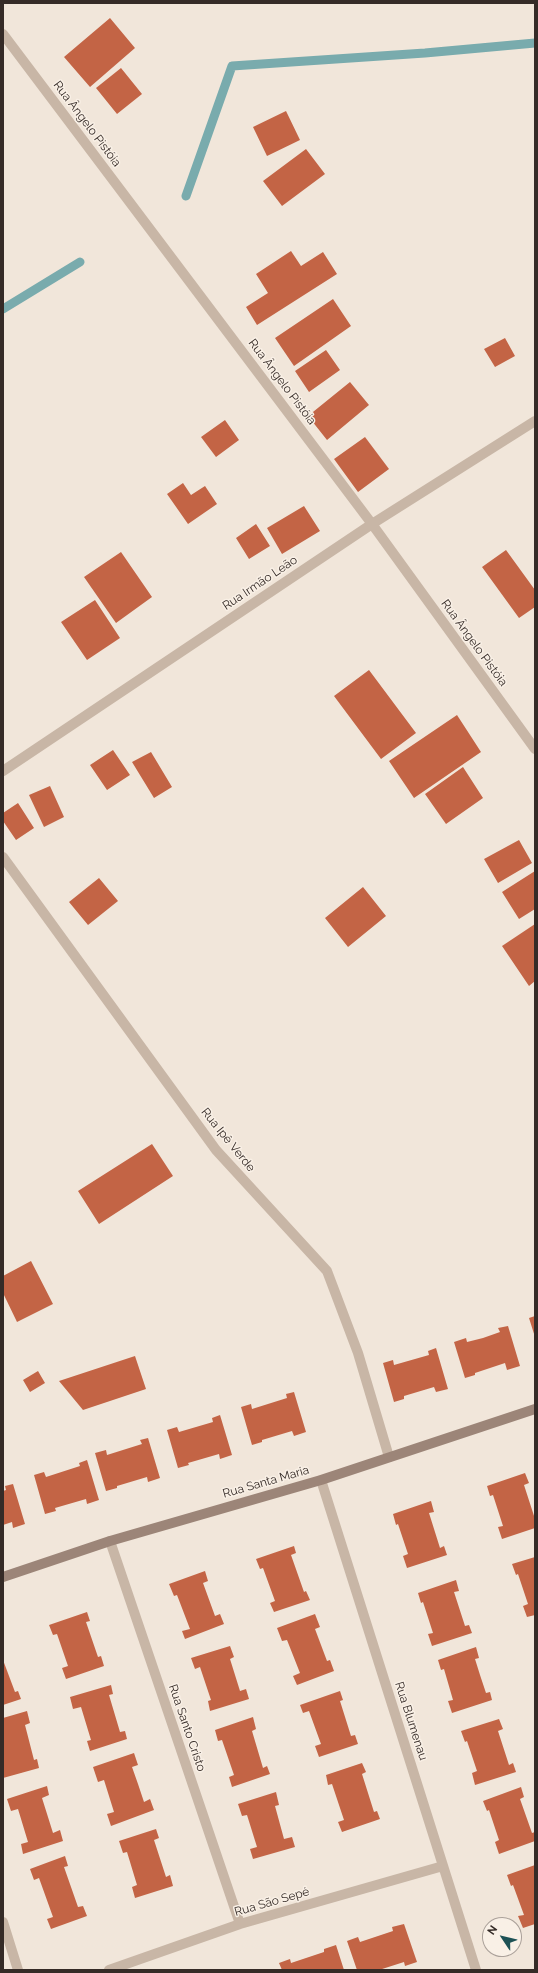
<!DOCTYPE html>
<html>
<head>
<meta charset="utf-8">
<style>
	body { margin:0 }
	#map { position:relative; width:538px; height:1973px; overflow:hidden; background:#f1e6da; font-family:Raleway,sans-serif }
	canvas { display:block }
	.frame { position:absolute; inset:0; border:4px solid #352b27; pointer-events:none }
	.north { position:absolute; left:482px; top:1917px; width:40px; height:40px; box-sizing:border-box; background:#f9f0e6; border:1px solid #aba19a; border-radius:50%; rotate:305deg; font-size:11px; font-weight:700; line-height:16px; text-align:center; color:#352b27 }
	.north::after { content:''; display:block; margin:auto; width:14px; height:18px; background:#1d5155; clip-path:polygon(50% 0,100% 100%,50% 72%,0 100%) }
</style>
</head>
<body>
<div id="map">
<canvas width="538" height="1973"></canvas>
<div class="frame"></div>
<div class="north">N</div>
</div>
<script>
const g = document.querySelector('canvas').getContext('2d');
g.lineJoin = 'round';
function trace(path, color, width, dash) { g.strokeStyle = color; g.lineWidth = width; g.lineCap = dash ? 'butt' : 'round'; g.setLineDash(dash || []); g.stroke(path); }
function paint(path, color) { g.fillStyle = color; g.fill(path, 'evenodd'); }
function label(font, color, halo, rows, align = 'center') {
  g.font = font + ' Raleway,sans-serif'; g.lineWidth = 3; g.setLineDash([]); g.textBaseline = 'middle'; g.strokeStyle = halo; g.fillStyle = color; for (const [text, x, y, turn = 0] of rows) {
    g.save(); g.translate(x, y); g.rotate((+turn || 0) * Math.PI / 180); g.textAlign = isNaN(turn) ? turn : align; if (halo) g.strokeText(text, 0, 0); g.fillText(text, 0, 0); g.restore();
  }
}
trace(new Path2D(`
	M 186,196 L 232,66 L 425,53 L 535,43
	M 3,309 L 80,262`), '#79abad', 9);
paint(new Path2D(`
	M 110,18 L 135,48 L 90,87 L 64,57 Z
	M 121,68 L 142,94 L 117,114 L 96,88 Z
	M 286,111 L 300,140 L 267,156 L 253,127 Z
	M 306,149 L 325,174 L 282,206 L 263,181 Z
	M 291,251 L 301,266 L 323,252 L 337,274 L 257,325 L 246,307 L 268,293 L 256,274 Z
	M 333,299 L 351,326 L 294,366 L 275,338 Z
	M 505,338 L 515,356 L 495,367 L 484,349 Z
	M 326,350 L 340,370 L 309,392 L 295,371 Z
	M 350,382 L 369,405 L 327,440 L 308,416 Z
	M 225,420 L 239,440 L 216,457 L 201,437 Z
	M 365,437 L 389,469 L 358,492 L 334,459 Z
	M 183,483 L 191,495 L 205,486 L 217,504 L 188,524 L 167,494 Z
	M 304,506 L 320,531 L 282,554 L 267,528 Z
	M 256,524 L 270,546 L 249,559 L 236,538 Z
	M 506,550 L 535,590 L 535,607 L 519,618 L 482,567 Z
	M 121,552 L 152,597 L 116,623 L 84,577 Z
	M 95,600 L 120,638 L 87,660 L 61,622 Z
	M 369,670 L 416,733 L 381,759 L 334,696 Z
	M 457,715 L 481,752 L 414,798 L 389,761 Z
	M 113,750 L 130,775 L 107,790 L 90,765 Z
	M 151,752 L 172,787 L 154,798 L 132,762 Z
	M 463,767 L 483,798 L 446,824 L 425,794 Z
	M 50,786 L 64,817 L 44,827 L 29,795 Z
	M 18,803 L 34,828 L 16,840 L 3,821 L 3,813 Z
	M 519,840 L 532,863 L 498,883 L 484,859 Z
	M 535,871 L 535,909 L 519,919 L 502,892 Z
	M 99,878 L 118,901 L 88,925 L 69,902 Z
	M 363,887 L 386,916 L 348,947 L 325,918 Z
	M 535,924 L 535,981 L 529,986 L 502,946 Z
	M 152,1144 L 173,1176 L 99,1224 L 78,1191 Z
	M 31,1261 L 53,1304 L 17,1322 L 3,1293 L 3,1276 Z
	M 535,1316 L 535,1337 L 529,1318 Z
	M 508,1326 L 520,1366 L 507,1370 L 505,1363 L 475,1373 L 475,1375 L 465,1378 L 454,1342 L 466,1338 L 467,1342 L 483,1338 L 500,1332 L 498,1328 Z
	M 436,1348 L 448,1389 L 436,1392 L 434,1387 L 404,1396 L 404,1399 L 394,1402 L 383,1363 L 393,1360 L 394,1365 L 429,1355 L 428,1351 Z
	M 135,1356 L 146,1389 L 83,1410 L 59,1381 Z
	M 38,1371 L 45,1383 L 30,1392 L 23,1380 Z
	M 294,1392 L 306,1432 L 294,1436 L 292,1431 L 262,1440 L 262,1442 L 252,1445 L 241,1407 L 251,1404 L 252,1409 L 287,1398 L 286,1394 Z
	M 220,1415 L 232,1455 L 220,1459 L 219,1454 L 188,1463 L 189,1465 L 178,1468 L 167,1430 L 177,1427 L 179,1432 L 213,1422 L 212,1418 Z
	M 148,1438 L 160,1478 L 148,1482 L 147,1477 L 117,1486 L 117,1488 L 106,1491 L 95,1453 L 106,1450 L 107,1455 L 142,1444 L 140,1440 Z
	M 87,1460 L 99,1500 L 87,1504 L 86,1499 L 55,1508 L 56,1511 L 45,1514 L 34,1475 L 44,1472 L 46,1477 L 80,1466 L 79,1463 Z
	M 525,1473 L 529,1483 L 524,1485 L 535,1519 L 535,1528 L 502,1539 L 498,1527 L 503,1526 L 493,1495 L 490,1496 L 487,1486 Z
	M 13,1484 L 25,1524 L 13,1528 L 12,1522 L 3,1525 L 3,1491 L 6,1490 L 5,1486 Z
	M 431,1501 L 434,1512 L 429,1513 L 440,1548 L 444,1546 L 447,1555 L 407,1568 L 403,1556 L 408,1554 L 398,1524 L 396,1525 L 393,1514 Z
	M 294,1546 L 296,1553 L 291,1555 L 304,1592 L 306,1591 L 310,1600 L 274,1612 L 270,1603 L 275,1601 L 263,1568 L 260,1569 L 256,1559 Z
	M 535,1557 L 535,1615 L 527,1617 L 523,1606 L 528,1604 L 518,1574 L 516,1575 L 512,1564 Z
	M 205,1571 L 208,1581 L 203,1583 L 215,1616 L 220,1614 L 224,1624 L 185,1639 L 182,1631 L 190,1629 L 177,1595 L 174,1596 L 169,1584 Z
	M 456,1580 L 459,1591 L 454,1592 L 465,1626 L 469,1625 L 472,1633 L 432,1646 L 428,1634 L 433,1633 L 423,1602 L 421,1603 L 418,1593 Z
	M 87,1612 L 90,1621 L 86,1622 L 98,1657 L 101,1656 L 104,1666 L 66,1679 L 62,1668 L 68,1666 L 57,1634 L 53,1635 L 49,1625 Z
	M 315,1614 L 320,1627 L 315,1629 L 327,1661 L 330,1660 L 334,1671 L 297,1685 L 293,1676 L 300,1673 L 287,1640 L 282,1641 L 277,1628 Z
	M 230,1646 L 234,1657 L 230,1659 L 240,1691 L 246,1689 L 249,1699 L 210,1711 L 208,1701 L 211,1700 L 200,1667 L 195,1669 L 191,1658 Z
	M 476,1647 L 479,1658 L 475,1659 L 480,1675 L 486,1693 L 490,1692 L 492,1700 L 452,1713 L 448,1701 L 453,1700 L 444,1669 L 441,1670 L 438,1660 Z
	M 3,1660 L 15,1692 L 18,1691 L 21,1699 L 3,1705 Z
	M 111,1685 L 113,1694 L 109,1695 L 120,1732 L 125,1731 L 127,1739 L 90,1751 L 87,1741 L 91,1740 L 81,1707 L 73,1709 L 70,1697 Z
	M 340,1691 L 343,1700 L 340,1701 L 351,1736 L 355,1735 L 358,1744 L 319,1757 L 315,1746 L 321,1744 L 309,1711 L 303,1713 L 300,1705 Z
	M 27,1711 L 30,1723 L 25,1725 L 34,1760 L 37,1759 L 39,1768 L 3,1778 L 3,1718 Z
	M 253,1717 L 256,1729 L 252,1731 L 263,1768 L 267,1766 L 270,1774 L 232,1787 L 229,1777 L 234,1775 L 222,1740 L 218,1741 L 215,1730 Z
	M 499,1719 L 503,1729 L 498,1731 L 509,1765 L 513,1763 L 516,1772 L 475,1785 L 472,1773 L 477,1771 L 467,1741 L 465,1742 L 461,1731 Z
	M 134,1753 L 138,1765 L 132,1767 L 138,1784 L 144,1802 L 150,1799 L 154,1810 L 111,1826 L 107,1814 L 114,1812 L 104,1780 L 98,1782 L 93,1767 Z
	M 362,1763 L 366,1772 L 362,1774 L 374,1812 L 377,1811 L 380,1819 L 342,1832 L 338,1822 L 344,1820 L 332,1784 L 328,1785 L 326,1775 Z
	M 47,1786 L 49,1795 L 42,1798 L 53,1833 L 60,1830 L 63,1841 L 23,1854 L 21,1844 L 28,1842 L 18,1809 L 11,1811 L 7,1799 Z
	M 521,1787 L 524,1797 L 520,1799 L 532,1833 L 535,1832 L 535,1841 L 499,1854 L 495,1842 L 499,1840 L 489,1810 L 487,1811 L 483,1801 Z
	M 276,1792 L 279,1805 L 275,1806 L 284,1839 L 292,1837 L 295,1847 L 253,1859 L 250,1849 L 257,1847 L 247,1815 L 242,1816 L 238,1804 Z
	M 156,1829 L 159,1838 L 154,1840 L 166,1877 L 170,1875 L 173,1886 L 135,1898 L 132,1887 L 137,1885 L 127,1852 L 123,1853 L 119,1841 Z
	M 65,1856 L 68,1866 L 64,1867 L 78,1907 L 83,1906 L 87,1916 L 51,1929 L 47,1919 L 53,1917 L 39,1878 L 34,1880 L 30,1869 Z
	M 535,1865 L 535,1924 L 523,1928 L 518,1916 L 524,1915 L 513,1885 L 511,1886 L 507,1875 Z
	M 404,1924 L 417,1962 L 405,1966 L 404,1962 L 379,1970 L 357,1970 L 347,1941 L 358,1937 L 360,1942 L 393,1931 L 392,1927 Z
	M 336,1945 L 344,1970 L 282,1970 L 279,1963 L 290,1959 L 291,1963 L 324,1952 L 324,1949 Z`), '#c36445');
trace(new Path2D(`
	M 3,34 L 372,524 L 535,749
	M 3,771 L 372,524 L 535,421
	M 3,857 L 216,1150 L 327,1271 L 358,1353 L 389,1457
	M 321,1480 L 476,1970
	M 110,1541 L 240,1924
	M 3,1922 L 18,1970
	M 109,1970 L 240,1924 L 443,1866`), '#c8b6a6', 10);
trace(new Path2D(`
	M 3,1577 L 110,1541 L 321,1480 L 535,1409`), '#9c8578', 10);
label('12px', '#352b27', '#f9f0e6', [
	["Rua Ângelo Pistóia",87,124,53],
	["Rua Ângelo Pistóia",282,382,53],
	["Rua Irmão Leão",260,583,-34],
	["Rua Ângelo Pistóia",474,643,54],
	["Rua Ipê Verde",228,1140,51],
	["Rua Santa Maria",266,1482,-16],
	["Rua Blumenau",411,1721,72],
	["Rua Santo Cristo",187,1728,71],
	["Rua São Sepé",272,1902,-16]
]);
</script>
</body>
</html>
